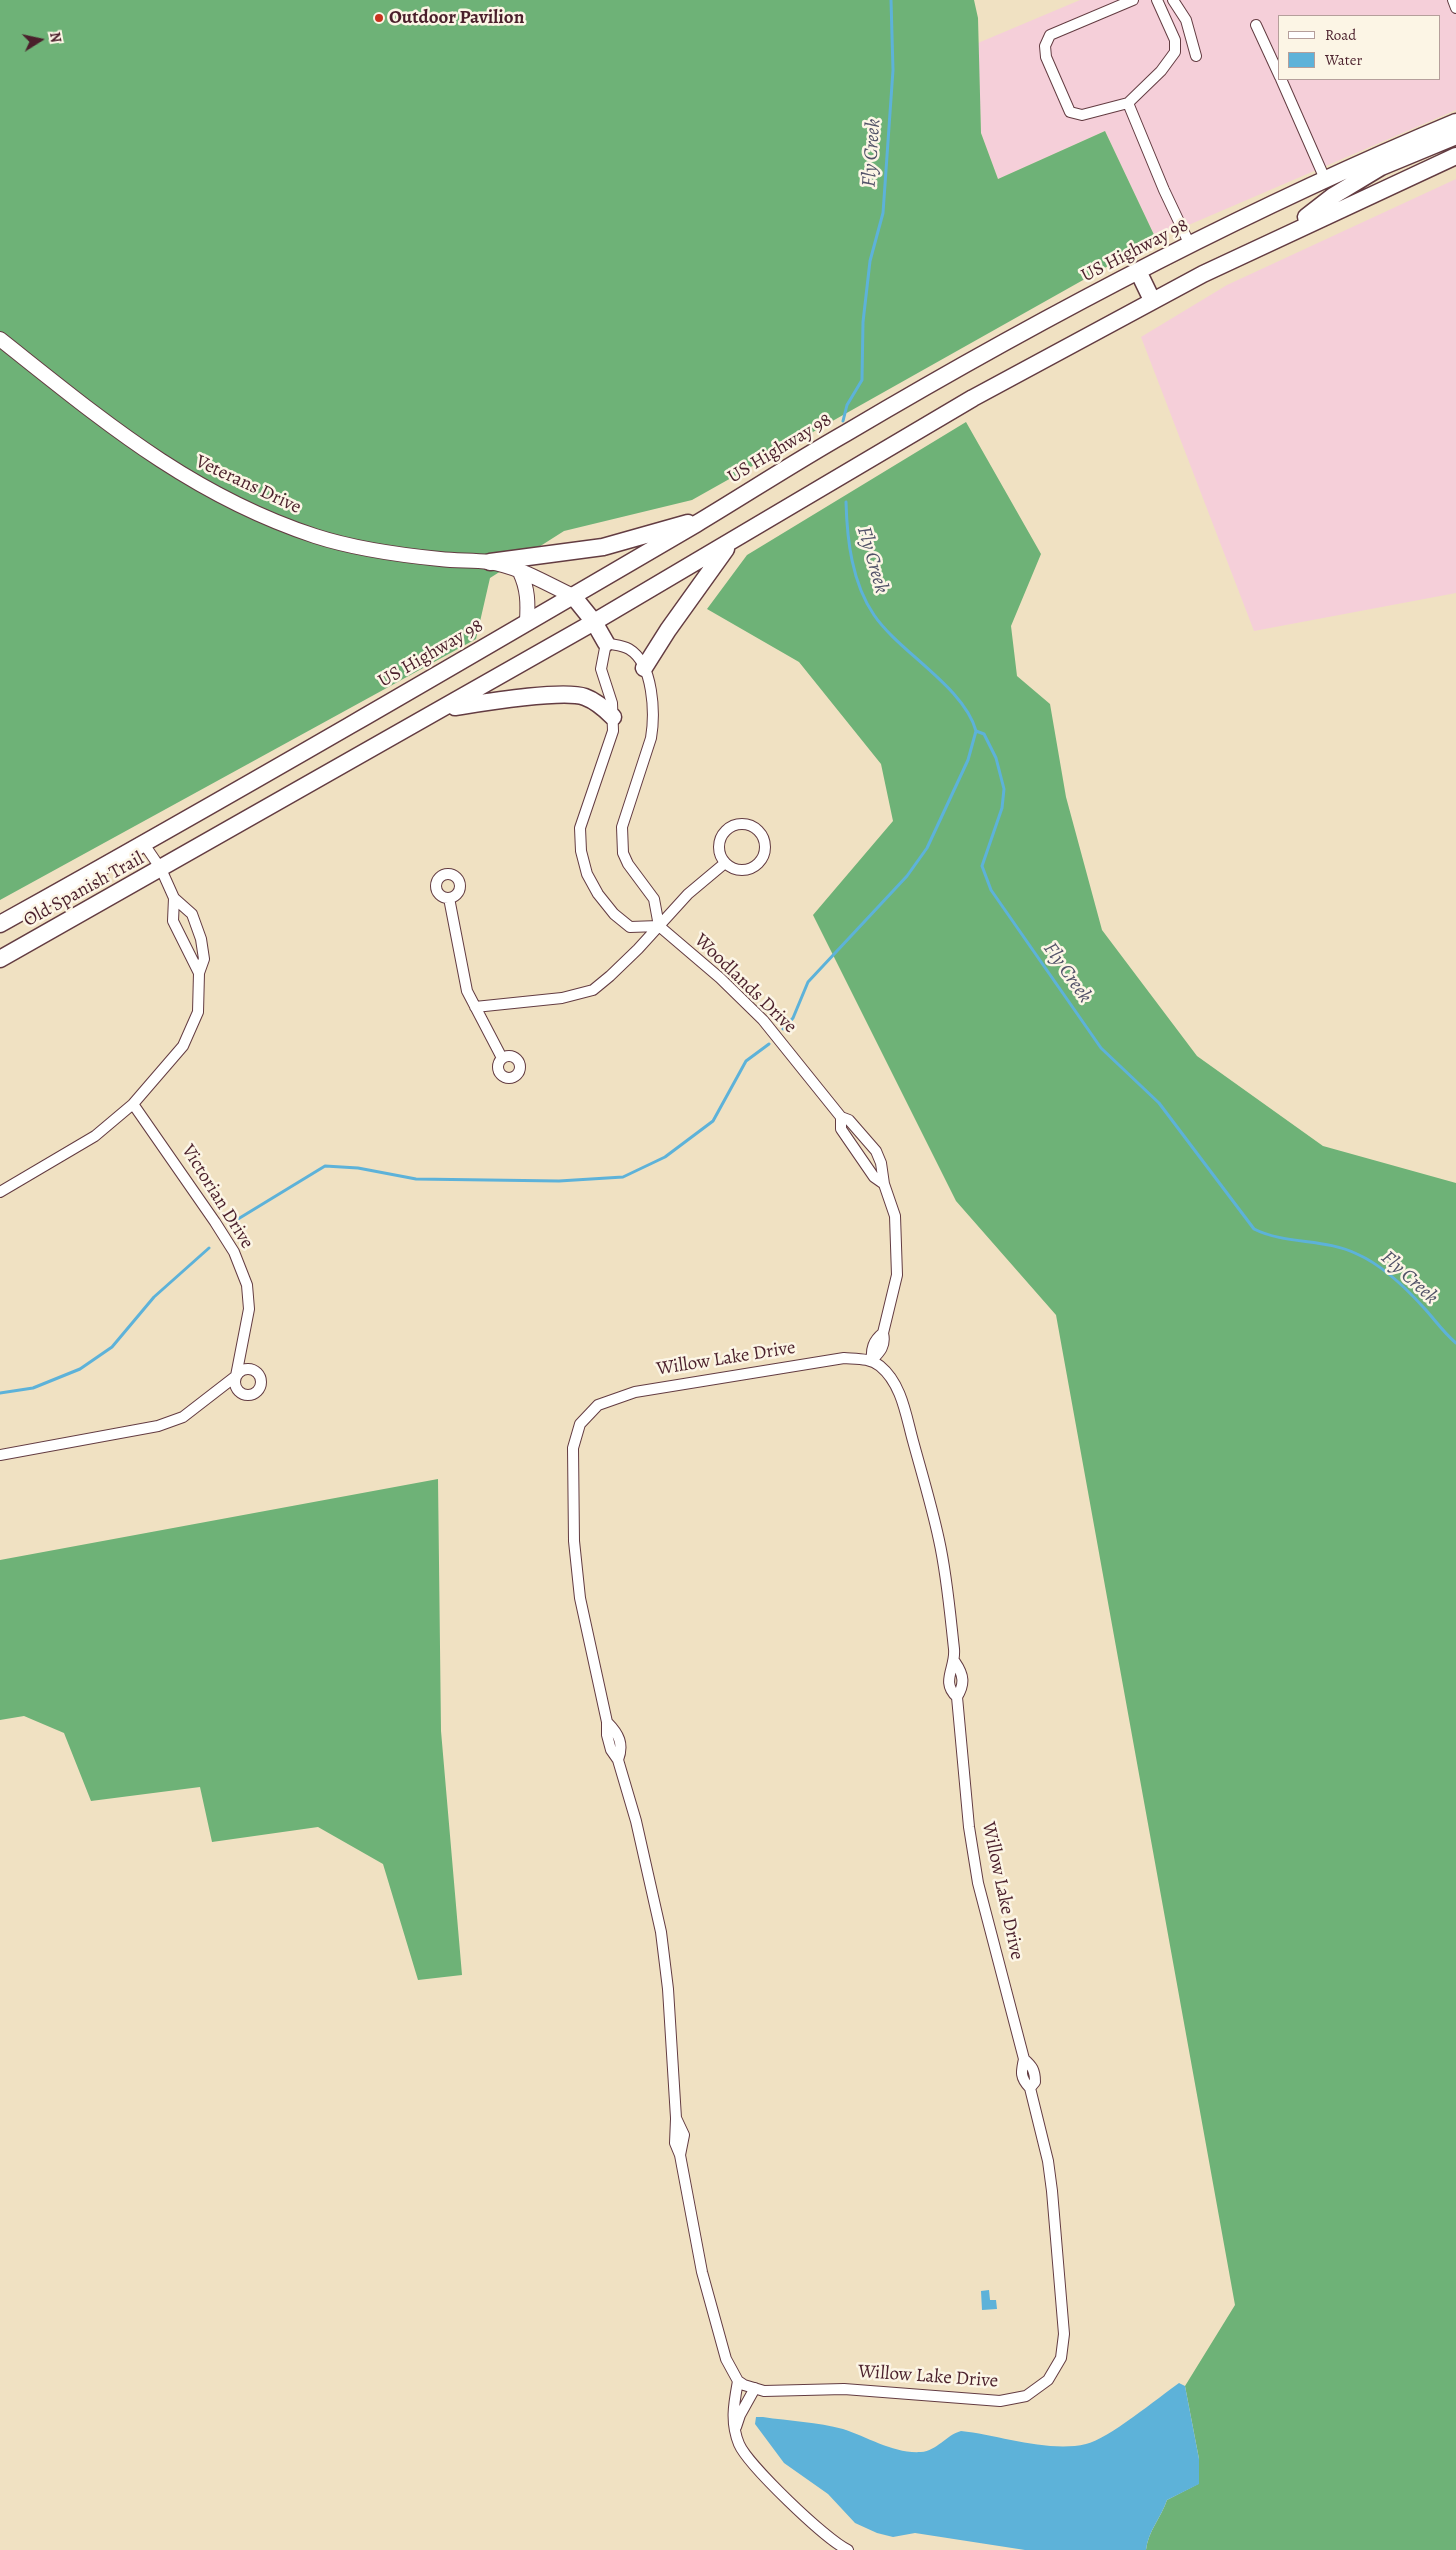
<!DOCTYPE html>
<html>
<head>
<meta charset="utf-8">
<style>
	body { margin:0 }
	#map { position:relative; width:1456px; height:2550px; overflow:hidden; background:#f0e1c2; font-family:Alegreya,serif }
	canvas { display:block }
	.legend { position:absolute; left:1278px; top:15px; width:162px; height:65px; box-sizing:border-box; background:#fcf5e5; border:1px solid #b59f9b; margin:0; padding:6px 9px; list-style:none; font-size:15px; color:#4a1f2b }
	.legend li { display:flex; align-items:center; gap:10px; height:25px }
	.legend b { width:25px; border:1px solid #b59f9b }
	.north { position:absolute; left:15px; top:15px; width:50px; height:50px; -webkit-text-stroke:4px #fcf5e5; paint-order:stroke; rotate:80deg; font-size:14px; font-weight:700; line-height:20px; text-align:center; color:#4a1f2b }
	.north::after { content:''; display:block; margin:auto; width:18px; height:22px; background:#4a1f2b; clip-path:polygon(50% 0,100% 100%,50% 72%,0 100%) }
</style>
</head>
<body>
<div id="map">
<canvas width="1456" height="2550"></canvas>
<ul class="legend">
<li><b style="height:6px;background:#fff"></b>Road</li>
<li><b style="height:14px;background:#5db2d9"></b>Water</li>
</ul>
<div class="north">N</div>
</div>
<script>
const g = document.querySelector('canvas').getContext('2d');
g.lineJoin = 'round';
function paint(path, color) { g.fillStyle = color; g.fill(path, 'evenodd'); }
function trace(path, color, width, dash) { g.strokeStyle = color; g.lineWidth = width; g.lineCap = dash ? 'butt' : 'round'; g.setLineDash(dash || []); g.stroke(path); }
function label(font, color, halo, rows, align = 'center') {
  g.font = font + ' Alegreya,serif'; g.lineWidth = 5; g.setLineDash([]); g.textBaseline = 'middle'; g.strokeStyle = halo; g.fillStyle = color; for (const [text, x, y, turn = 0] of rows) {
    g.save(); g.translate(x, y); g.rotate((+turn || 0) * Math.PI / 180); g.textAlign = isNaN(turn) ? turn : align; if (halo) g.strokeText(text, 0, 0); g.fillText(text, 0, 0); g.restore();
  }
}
paint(new Path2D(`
	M 1080,0 L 1456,0 L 1456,110 L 1156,239 L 1105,131 L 998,179 L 981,133 L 978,43 ZM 1280,16 L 1440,16 L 1440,79 L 1280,79 Z
	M 1456,179 L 1456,593 L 1254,631 L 1141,337 L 1227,285 Z`), '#f5cfd9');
paint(new Path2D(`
	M 0,0 L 974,0 L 978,18 L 981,133 L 998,179 L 1105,131 L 1156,239 L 692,500 L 564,531 L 490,578 L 476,639 L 0,900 Z
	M 966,422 L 1041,554 L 1011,626 L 1017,676 L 1050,704 L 1066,797 L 1102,930 L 1197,1056 L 1323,1146 L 1456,1183 L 1456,2550 L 1146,2550 C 1148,2531 1161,2518 1167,2500 L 1198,2484 L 1199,2459 L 1185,2386 L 1235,2305 L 1056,1315 L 956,1201 L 813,915 L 893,821 L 881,764 L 799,662 L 707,609 L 747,555 Z
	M 438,1479 L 441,1731 L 462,1975 L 418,1980 L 383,1864 L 318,1827 L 212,1842 L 200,1787 L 91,1801 L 64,1733 L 24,1716 L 0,1720 L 0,1560 Z`), '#6eb277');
paint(new Path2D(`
	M 989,2290 L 990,2300 L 996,2300 L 997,2309 L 982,2310 L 981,2291 Z
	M 1179,2383 L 1185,2386 L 1199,2459 L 1199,2484 L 1167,2500 C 1161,2518 1148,2531 1146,2550 L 1025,2550 L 915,2533 L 893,2537 L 877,2533 L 855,2523 L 828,2494 L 784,2463 L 755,2424 L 756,2417 L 763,2417 C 789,2421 818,2422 843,2429 C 868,2437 894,2454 921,2452 C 937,2451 946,2435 961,2431 C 999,2435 1049,2453 1086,2444 C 1107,2440 1159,2397 1179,2383 Z`), '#5db2d9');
trace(new Path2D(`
	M 843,421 L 847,405 L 862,380 L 863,322 L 870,261 L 883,213 L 893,70 L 891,0
	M 846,502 C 847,540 852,583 874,615 C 899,652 964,687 976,731 L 984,734 L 996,758 L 1004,789 L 1002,808 L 982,866 L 991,890 L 1101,1048 L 1159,1103 L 1254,1229 C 1286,1245 1325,1238 1357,1254 C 1382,1265 1407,1289 1425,1309 C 1435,1320 1444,1333 1456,1343
	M 783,1029 L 793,1018 L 808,982 L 907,876 L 927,848 L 968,760 L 976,731
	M 238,1219 L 325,1166 L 358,1168 L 416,1179 L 559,1181 L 623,1177 L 665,1157 L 713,1121 L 746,1061 L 769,1044
	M 0,1393 L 33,1388 L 80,1369 L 112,1347 L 154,1297 L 209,1248`), '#5db2d9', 3);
const minor = new Path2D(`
	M 1133,0 L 1050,35 L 1045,46 L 1046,57 L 1070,112 L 1082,115 L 1128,103 L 1161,71 L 1175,52 L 1175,40 L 1157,0
	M 1173,0 L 1186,20 L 1196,56
	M 1453,0 L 1456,8
	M 1256,25 L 1280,77
	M 1281,79 L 1325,179
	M 1128,103 L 1164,190 L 1190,245
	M719 847a23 23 0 1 1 46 0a23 23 0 1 1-46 0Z
	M 144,844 L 161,869 L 174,898 L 173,921 L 199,973
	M436 886a12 12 0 1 1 24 0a12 12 0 1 1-24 0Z
	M 449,898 L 467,991 L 502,1058
	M 659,926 L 630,927 L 614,914 L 598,894 L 587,874 L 581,851 L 580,828 L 613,731 L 612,703 L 601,669 L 606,643 C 613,645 622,645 629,649 C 654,664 655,714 651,738 L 622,827 L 623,853 L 628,864 L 654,899 L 659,926 L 720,978 L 763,1020 L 841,1117 L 849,1120 L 876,1151 L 881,1163 L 884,1184 L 895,1216 L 897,1275 L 883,1333 C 886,1346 880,1352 872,1360
	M 475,1007 L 562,998 L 593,990 L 610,976 L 638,949 L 688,894 L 725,863
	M498 1067a11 11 0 1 1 22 0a11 11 0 1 1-22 0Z
	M 841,1117 L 841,1129 L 874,1177 L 884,1184
	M 0,1192 L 95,1136 L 133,1104 L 183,1046 L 198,1012 L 199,973 L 204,959 L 201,939 L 192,914 L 174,898
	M 844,1358 C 857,1359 870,1358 880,1366 C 902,1384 906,1416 913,1441 C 922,1474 932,1507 939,1540 C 947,1576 950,1613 954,1649 C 956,1668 940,1682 957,1697 L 969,1827 L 978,1883 L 1024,2059 C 1021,2072 1020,2078 1030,2088 L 1048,2161 L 1052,2191 L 1064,2334 L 1061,2358 L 1048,2380 L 1026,2396 L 1000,2401 L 844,2389 L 764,2391 L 744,2385 L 738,2381 L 726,2359 L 702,2272 L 680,2155 L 684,2135 L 676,2118 L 668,1989 L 661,1932 L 636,1821 L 618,1760 L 611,1750 L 607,1735 L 607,1722 L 580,1598 L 574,1541 L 573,1448 L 580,1424 L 598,1405 L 635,1392 Z
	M 872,1360 C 871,1349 873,1341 883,1333
	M235 1382a13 13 0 1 1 26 0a13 13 0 1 1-26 0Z
	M 0,1455 L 158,1426 L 183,1417 L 236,1376 L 249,1309 L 247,1285 L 234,1252 L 215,1222 L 133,1104
	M 955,1662 C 964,1675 965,1684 957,1697
	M 607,1722 C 619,1734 624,1744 618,1760
	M 1024,2059 C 1032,2066 1035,2070 1035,2082 L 1030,2088
	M 676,2119 L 675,2143 L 680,2155
	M 738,2381 C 734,2403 730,2422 739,2444 C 748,2465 826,2540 848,2550
	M 736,2427 L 740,2415 L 755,2388`);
const tertiary = new Path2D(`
	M 0,339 C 101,419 190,495 315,536 C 355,549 399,555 440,559 C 457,561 473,560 489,562 C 518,566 547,584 573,596
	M 520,572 C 528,589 528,603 527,621`);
const primary = new Path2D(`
	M 1306,217 L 1333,196 L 1381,167 L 1456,136
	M 1138,271 L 1152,300
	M 490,562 L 603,547 L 688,523
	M 573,596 L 594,622 L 606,643
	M 644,668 L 668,630 L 726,549
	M 455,707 C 481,703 563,689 585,697 C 596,701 605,709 613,717
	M 0,924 C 234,794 465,659 696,524 C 746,494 795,462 846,433 C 1042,317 1245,210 1456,122
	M 0,959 L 594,622 L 973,398 L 1203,274 L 1456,156`);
trace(minor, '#633c42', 12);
trace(tertiary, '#633c42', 16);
trace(primary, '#633c42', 19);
trace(minor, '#fff', 10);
trace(tertiary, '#fff', 14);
trace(primary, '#fff', 16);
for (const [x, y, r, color] of [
	[379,18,5,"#c8321e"]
]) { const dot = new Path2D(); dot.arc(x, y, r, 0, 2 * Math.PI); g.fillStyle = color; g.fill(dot); trace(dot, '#fcf5e5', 2); }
label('bold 19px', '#4a1f2b', '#fcf5e5', [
	["Outdoor Pavilion",389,18]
], 'left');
label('19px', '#4a1f2b', '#fcf5e5', [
	["US Highway 98",1135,251,-27],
	["US Highway 98",780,449,-31],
	["Veterans Drive",248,485,25],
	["US Highway 98",431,654,-30],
	["Old Spanish Trail",84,890,-29],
	["Woodlands Drive",745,984,44],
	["Victorian Drive",217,1197,58],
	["Willow Lake Drive",726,1359,-9],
	["Willow Lake Drive",1002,1891,78],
	["Willow Lake Drive",928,2377,4]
]);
label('italic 20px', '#515268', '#fcf5e5', [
	["Fly Creek",872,153,-86],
	["Fly Creek",872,560,74],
	["Fly Creek",1067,973,55],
	["Fly Creek",1409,1278,42]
]);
</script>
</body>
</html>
